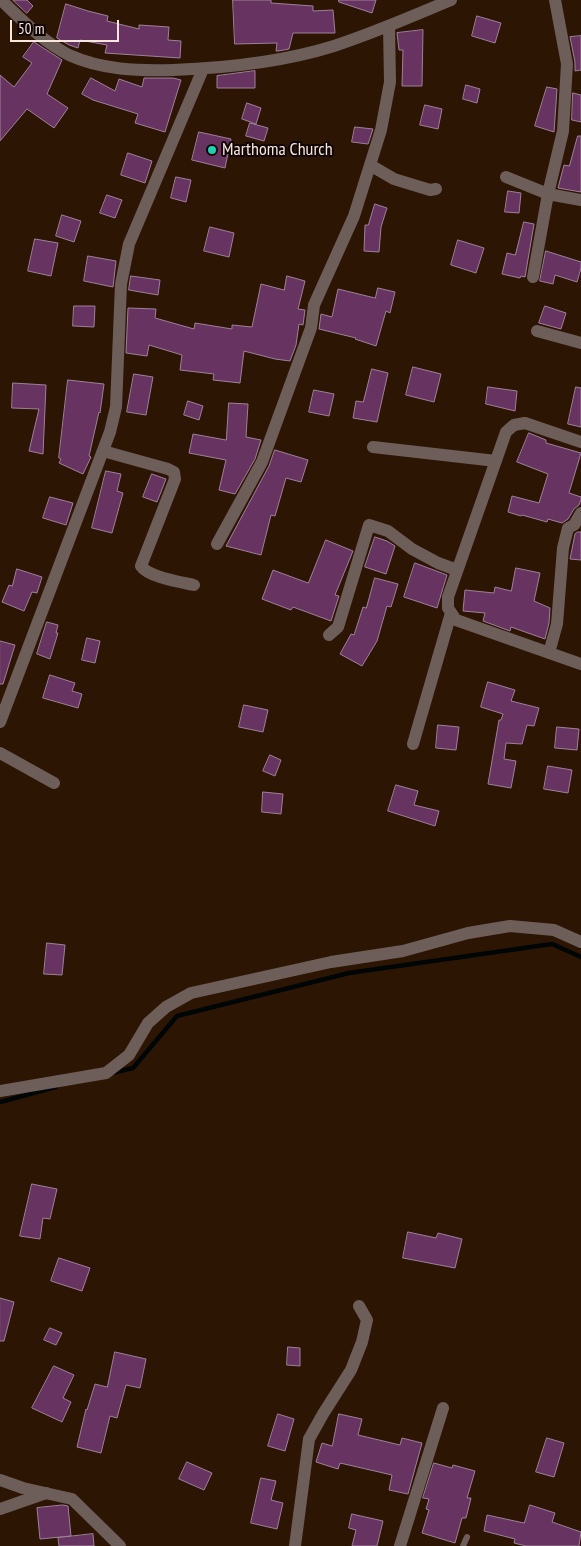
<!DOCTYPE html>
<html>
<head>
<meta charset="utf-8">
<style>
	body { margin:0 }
	#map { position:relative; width:581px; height:1546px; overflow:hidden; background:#2d1504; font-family:"PT Sans Narrow",sans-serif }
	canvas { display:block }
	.scale { position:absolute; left:10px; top:20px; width:109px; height:22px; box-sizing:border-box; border:2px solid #f8e7dc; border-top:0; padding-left:6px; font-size:15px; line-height:18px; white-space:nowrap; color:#f8e7dc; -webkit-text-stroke:4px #0e0401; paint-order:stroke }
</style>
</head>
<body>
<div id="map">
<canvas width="581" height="1546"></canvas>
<div class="scale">50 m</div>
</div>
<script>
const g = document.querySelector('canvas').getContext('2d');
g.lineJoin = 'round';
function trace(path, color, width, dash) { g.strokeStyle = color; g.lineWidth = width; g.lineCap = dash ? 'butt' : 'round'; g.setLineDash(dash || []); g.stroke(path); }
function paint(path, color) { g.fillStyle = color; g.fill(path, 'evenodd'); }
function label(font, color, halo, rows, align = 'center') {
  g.font = font + ' "PT Sans Narrow",sans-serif'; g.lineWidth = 4; g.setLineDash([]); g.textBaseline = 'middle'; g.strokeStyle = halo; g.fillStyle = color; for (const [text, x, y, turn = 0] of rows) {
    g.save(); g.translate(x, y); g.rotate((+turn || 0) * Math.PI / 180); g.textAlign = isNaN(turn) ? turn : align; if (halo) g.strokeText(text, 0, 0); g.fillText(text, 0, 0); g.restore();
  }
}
trace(new Path2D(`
	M 112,1073 L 133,1068 L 177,1016 L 349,973 L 552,944 L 581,957
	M 0,1102 L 56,1087`), '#000506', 4.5);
const building = new Path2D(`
	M 13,0 L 27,0 L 33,6 L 27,13 Z
	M 233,0 L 271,0 L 271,3 L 313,6 L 313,11 L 333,10 L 335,33 L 293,33 L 289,49 L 278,51 L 276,51 L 277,43 L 235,44 Z
	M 339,0 L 376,0 L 372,13 L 339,2 Z
	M 66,4 L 88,11 L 108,16 L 107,21 L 139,29 L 139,25 L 169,27 L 168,40 L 181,41 L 180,58 L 105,53 L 107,45 L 80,40 L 78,48 L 69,45 L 57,38 Z
	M 477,16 L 501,23 L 495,43 L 472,36 Z
	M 423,30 L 422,86 L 402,86 L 403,50 L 399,50 L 397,33 Z
	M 581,36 L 581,70 L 575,71 L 575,62 L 570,37 Z
	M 34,42 L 62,60 L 47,94 L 68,108 L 54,128 L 27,109 L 0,141 L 0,75 L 14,87 L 32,63 L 23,57 Z
	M 255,71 L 255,88 L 217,88 L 217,76 Z
	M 91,78 L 115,91 L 119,79 L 142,87 L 144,78 L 173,78 L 181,80 L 165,132 L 135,123 L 138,114 L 93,100 L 82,94 Z
	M 466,85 L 480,89 L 477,103 L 463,99 Z
	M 547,87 L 557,89 L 554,132 L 535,126 Z
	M 573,93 L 581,95 L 581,122 L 572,120 Z
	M 247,103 L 261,108 L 256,124 L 242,119 Z
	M 425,105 L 442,109 L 438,129 L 420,125 Z
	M 250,123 L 268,128 L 264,141 L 246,136 Z
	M 355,127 L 373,129 L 368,144 L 352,142 Z
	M 199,132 L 231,139 L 225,168 L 192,160 Z
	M 578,136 L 581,136 L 581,192 L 558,188 L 564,165 L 569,166 Z
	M 128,153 L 152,161 L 145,183 L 121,175 Z
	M 176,177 L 191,180 L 186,202 L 171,198 Z
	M 508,191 L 521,193 L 519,213 L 505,212 Z
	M 107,195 L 122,200 L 115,218 L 100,213 Z
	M 375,204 L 387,208 L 381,227 L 379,252 L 364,251 L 365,225 L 368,225 Z
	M 62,215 L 81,221 L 74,242 L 56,236 Z
	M 524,222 L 534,224 L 525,277 L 521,276 L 520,278 L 502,274 L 507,253 L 515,255 Z
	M 210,227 L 234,233 L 229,257 L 204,251 Z
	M 35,239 L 58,243 L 51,276 L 28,271 Z
	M 458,240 L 484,248 L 476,273 L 451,265 Z
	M 546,251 L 581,262 L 581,268 L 577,282 L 555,275 L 553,284 L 540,281 Z
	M 88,256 L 116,261 L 113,287 L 84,281 Z
	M 131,276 L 160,280 L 158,295 L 129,290 Z
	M 287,276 L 305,281 L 298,309 L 305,310 L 303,325 L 299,324 L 296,345 L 290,361 L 275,359 L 244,351 L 240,383 L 213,380 L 214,374 L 180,370 L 182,355 L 149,345 L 147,356 L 126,353 L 128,308 L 156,309 L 155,318 L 194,329 L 195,323 L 232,329 L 232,325 L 252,327 L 261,284 L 284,290 Z
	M 378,288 L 395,292 L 390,313 L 386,311 L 376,346 L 355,339 L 356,338 L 319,329 L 321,314 L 332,317 L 338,289 L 375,298 Z
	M 74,306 L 95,306 L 94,327 L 73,326 Z
	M 545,306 L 566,313 L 561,329 L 539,323 Z
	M 413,367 L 441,374 L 434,402 L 406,395 Z
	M 372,369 L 388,373 L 377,422 L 353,418 L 356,401 L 363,402 Z
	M 134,374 L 153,377 L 146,415 L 127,412 Z
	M 68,380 L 104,384 L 100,413 L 99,412 L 89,456 L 91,457 L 83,474 L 59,463 L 61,459 L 59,458 Z
	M 13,383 L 46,385 L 43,454 L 29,451 L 39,409 L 12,408 Z
	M 488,387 L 517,391 L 515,411 L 486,404 Z
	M 576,387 L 581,388 L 581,427 L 568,424 Z
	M 314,390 L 334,394 L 329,416 L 309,412 Z
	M 188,401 L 203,406 L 199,420 L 184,415 Z
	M 229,403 L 248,404 L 246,437 L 261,440 L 255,459 L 235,494 L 219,490 L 226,460 L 189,453 L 193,434 L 226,440 Z
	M 529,433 L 546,440 L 546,443 L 581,453 L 569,493 L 581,497 L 581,500 L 579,505 L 574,509 L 568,519 L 562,523 L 548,519 L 547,522 L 522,515 L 521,516 L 508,512 L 512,496 L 539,503 L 548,474 L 517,462 Z
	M 275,450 L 308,460 L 301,482 L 286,478 L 275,516 L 271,515 L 261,555 L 226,546 L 269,466 Z
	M 106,471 L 121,474 L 117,491 L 123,493 L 112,533 L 92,528 Z
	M 152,474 L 166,479 L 157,502 L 143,497 Z
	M 50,497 L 73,503 L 66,525 L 43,518 Z
	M 578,532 L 581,532 L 581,560 L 570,559 L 575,534 Z
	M 375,537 L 387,541 L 395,546 L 386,574 L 365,567 Z
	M 326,540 L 353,551 L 335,595 L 339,596 L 331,621 L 293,607 L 291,610 L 262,599 L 273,570 L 308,583 Z
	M 415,563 L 447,575 L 437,608 L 404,597 Z
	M 516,568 L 540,573 L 534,601 L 550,608 L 549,623 L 545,639 L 511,627 L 510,631 L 483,621 L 485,613 L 463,611 L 465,590 L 494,593 L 495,587 L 511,591 Z
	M 17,569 L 42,577 L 37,593 L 32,592 L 24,611 L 2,602 L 9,585 L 12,586 Z
	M 375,578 L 398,584 L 391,607 L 387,606 L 377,641 L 362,666 L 340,654 L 351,634 L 354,635 L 363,607 L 366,608 Z
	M 47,622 L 58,625 L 56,633 L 58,633 L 50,659 L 37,654 Z
	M 87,638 L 100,641 L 95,663 L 82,660 Z
	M 0,641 L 15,645 L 3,684 L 0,684 Z
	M 50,675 L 75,683 L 72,691 L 82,694 L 78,708 L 43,698 Z
	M 488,682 L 515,690 L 511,701 L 539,708 L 534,726 L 527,725 L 522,744 L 506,743 L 504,759 L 516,761 L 511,788 L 488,784 L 499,720 L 501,720 L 503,714 L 481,707 Z
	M 244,705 L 268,710 L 263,732 L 239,727 Z
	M 438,725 L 459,727 L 456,750 L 436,748 Z
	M 557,727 L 579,729 L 577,750 L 555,748 Z
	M 270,755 L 281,760 L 275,776 L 263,771 Z
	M 548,766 L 572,770 L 568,793 L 544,789 Z
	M 396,785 L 418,791 L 414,805 L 439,811 L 435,826 L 388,811 Z
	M 263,792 L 283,794 L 281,814 L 262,812 Z
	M 47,943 L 65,945 L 62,975 L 44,974 Z
	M 32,1184 L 57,1189 L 50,1219 L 43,1218 L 40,1239 L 20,1236 Z
	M 408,1232 L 436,1238 L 438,1233 L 462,1239 L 455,1268 L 403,1258 Z
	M 59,1258 L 90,1268 L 82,1291 L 51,1281 Z
	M 0,1298 L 14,1302 L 4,1341 L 0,1341 Z
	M 50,1328 L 62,1333 L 56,1345 L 44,1340 Z
	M 288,1347 L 300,1348 L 300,1366 L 287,1365 Z
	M 115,1352 L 146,1359 L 140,1388 L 126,1385 L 117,1418 L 110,1416 L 101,1453 L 77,1447 L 86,1409 L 87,1410 L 95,1384 L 107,1387 Z
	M 54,1366 L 74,1375 L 63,1398 L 71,1402 L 62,1422 L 32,1408 Z
	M 278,1414 L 294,1419 L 285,1451 L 268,1446 Z
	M 339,1414 L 362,1419 L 358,1435 L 400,1445 L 402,1438 L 422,1443 L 408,1494 L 389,1490 L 392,1475 L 340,1463 L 338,1469 L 316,1462 L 322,1443 L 332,1446 Z
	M 547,1438 L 564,1443 L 554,1477 L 536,1472 Z
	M 187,1462 L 212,1473 L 204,1490 L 179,1479 Z
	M 434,1463 L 452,1468 L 453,1465 L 475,1471 L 467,1498 L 471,1498 L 466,1518 L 462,1518 L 455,1543 L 422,1533 L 429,1510 L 426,1509 L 429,1499 L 423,1498 Z
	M 261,1478 L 276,1481 L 271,1500 L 283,1503 L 277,1529 L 251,1523 Z
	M 63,1505 L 68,1506 L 71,1536 L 40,1539 L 37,1508 Z
	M 530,1505 L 555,1513 L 552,1522 L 581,1532 L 579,1546 L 526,1546 L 514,1543 L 515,1539 L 484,1531 L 487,1515 L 524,1523 Z
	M 352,1514 L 383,1521 L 377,1546 L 352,1546 L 356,1530 L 349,1528 Z
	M 93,1534 L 94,1546 L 59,1546 L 58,1538 Z`);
paint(building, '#673461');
trace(building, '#9d8199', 1);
trace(new Path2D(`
	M 463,1546 L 467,1537`), '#6e5e5a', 6);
trace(new Path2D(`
	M 555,0 L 567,64 L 563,131 L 548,194 L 581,200
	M 370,165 L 394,179 L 430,190 L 436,189
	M 506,177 L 548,194 L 533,277
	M 537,331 L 581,343
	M 581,442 L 525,423 L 514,425 L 506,432 L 448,597 L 448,608 L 456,620 L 581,664
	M 373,447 L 496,461
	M 103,451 L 168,469 L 174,472 L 175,479 L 141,566 C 148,577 180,582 194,585
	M 217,544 L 262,462 L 311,328 L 314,305 L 354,216 L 381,130 L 390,82 L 389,26
	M 329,635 L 338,627 L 369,525 L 388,531 L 412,549 L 438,563 L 457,570
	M 549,653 L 557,624 L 563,548 L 568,528 L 574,525 L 581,513
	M 0,722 L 110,432 L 116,407 L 121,284 L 129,244 L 203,69
	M 413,744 L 451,613
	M 0,753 L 54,783
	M 0,1091 L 106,1073 L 129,1055 L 148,1023 L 166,1007 L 191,993 L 331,962 L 403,951 L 468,933 L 510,926 L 554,930 L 581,942
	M 0,1509 L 46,1493
	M 295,1546 L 309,1439 L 323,1414 L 351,1370 L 362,1342 L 367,1320 L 359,1306
	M 400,1546 L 443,1408`), '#6e5e5a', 12);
trace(new Path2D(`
	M 1,0 C 22,20 43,42 69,55 C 102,70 138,71 173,70 C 227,68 283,62 334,46 C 374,33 413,16 451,0
	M 0,1480 L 23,1488 L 72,1499 L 120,1546`), '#6e5e5a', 12);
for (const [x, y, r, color] of [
	[212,150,5,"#19d5b2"]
]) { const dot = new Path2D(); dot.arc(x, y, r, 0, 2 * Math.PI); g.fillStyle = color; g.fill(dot); trace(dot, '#0e0401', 2); }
label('18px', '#f8e7dc', '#0e0401', [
	["Marthoma Church",222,150]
], 'left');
</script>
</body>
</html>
